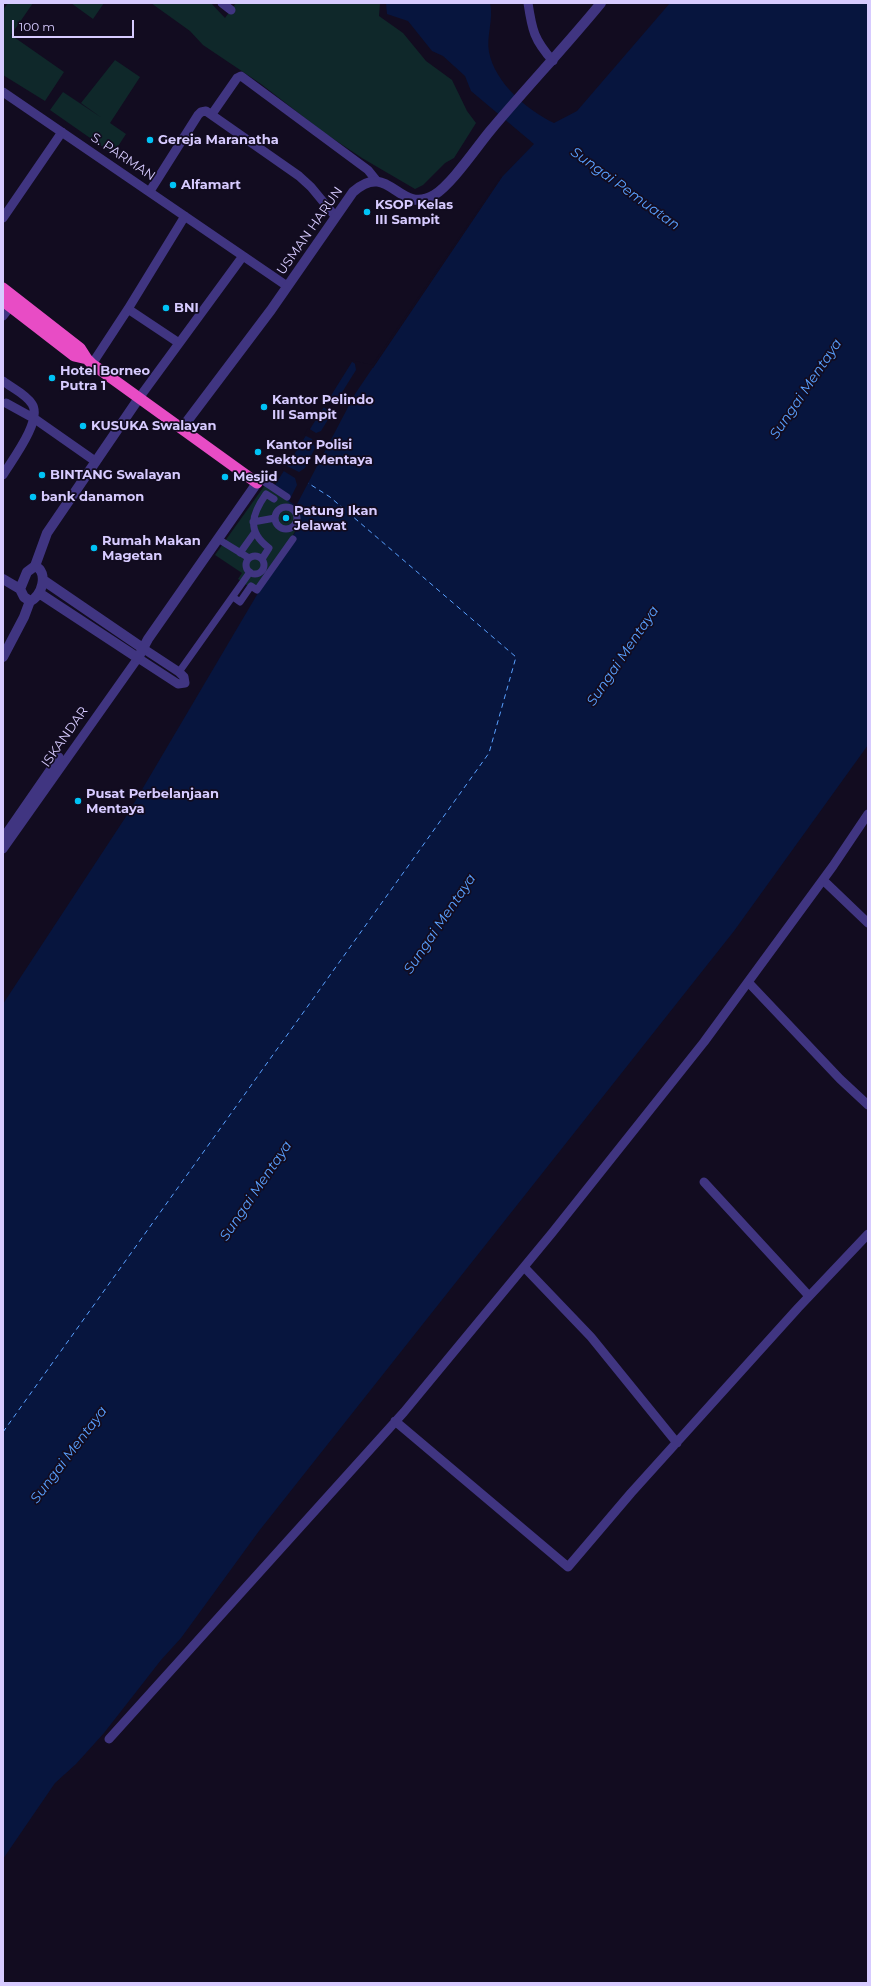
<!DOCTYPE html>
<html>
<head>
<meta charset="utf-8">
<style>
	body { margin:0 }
	#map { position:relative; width:871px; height:1986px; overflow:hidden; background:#120c20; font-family:Montserrat,sans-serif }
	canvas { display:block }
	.frame { position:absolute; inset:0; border:4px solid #d7cbff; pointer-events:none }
	.scale { position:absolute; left:12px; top:20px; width:122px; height:18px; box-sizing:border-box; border:2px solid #d7cbff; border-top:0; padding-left:5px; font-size:12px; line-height:14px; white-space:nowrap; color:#d7cbff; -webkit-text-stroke:3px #120c20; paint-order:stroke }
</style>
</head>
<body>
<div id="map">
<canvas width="871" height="1986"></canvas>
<div class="frame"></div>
<div class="scale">100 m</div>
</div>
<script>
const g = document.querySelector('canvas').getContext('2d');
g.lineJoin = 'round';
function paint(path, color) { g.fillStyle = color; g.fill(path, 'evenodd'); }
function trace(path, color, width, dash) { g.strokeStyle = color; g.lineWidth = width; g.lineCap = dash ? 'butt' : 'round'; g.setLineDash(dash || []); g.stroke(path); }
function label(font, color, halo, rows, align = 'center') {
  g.font = font + ' Montserrat,sans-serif'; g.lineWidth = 3.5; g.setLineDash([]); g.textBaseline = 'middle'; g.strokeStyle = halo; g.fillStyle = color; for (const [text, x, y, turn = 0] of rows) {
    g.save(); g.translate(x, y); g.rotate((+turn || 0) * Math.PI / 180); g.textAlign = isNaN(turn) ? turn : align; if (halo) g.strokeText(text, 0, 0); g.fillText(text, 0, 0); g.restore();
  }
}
paint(new Path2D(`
	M 8,3 L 33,3 L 11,35 L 64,72 L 45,101 L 3,75 L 3,10 Z
	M 71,3 L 104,3 L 93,19 Z
	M 151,3 L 211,3 L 225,18 L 236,3 L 380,3 L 379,16 L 403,33 L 426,61 L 452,80 L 467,111 L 476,123 L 454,158 L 445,163 L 423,185 L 415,189 L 362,158 L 323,132 L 261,84 L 203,45 L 190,31 Z
	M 115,60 L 140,77 L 110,123 L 126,134 L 113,154 L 50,110 L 63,92 L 102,118 L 81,103 Z
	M 265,485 C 275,493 305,507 301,522 C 300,527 295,531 293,535 L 296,539 L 258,593 L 238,579 L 242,573 L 215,555 Z`), '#0f282a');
paint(new Path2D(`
	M 386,3 L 490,3 C 494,19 486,36 489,52 C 495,83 527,110 554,123 L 577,111 L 670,3 L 868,3 L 868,745 L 734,931 L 259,1531 L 181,1638 L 161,1660 L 104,1733 L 76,1764 L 55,1783 L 3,1859 L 3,1004 L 127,815 L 258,593 L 296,538 L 293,536 L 301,523 L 300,511 L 287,501 L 290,495 L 275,485 L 352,362 L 373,368 L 502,177 L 534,144 L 471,91 L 465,76 L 443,56 L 432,51 L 408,21 L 387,14 Z`), '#07153e');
paint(new Path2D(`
	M 501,176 L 502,177 L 355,394 L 296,506 L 289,501 L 297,485 L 295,478 L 282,470 L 285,465 L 299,472 L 305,468 L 315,448 L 312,439 L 304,435 L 308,428 L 316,433 L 321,431 L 329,418 L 328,410 L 322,406 L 326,400 L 331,404 L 336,402 L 356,370 L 355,364 L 351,360 L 372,365 Z`), '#120c20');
trace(new Path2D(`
	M 3,1432 L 489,753 L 516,657 L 330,497 L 308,483`), '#59a0ff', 1, [5, 4]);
trace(new Path2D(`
	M 260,479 L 287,497
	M275 518a11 11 0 1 1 22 0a11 11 0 1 1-22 0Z
	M 253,522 L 275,518
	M 218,539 L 249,558
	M 240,553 L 255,532
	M246 565a9 9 0 1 1 18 0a9 9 0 1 1-18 0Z
	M 262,559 L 269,548 C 246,531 252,514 266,494 L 274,499
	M 233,597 L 240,602 L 251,586 L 257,590 L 293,539
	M 179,672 L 250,572`), '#403581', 7);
trace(new Path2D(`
	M 222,3 L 231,10
	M 528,3 C 532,30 534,40 553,61
	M 3,92 L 287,286
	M 212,114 L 237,78 L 241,76 L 368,170 L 376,180
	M 150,191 L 198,115 L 201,112 L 206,111 L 299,176 L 311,187 L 335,216
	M 3,218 L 62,132
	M 128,309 L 179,343
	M 3,316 L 10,307
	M 92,364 L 128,309 L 185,216
	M 3,381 C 12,388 26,394 32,404 C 43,420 12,460 3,475
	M 139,398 L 243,256
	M 6,403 L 35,419 L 95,461
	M 3,838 L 59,757
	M 3,849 L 138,658 L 178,684 L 185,683 L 184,677 L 179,672 L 144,649
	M 823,880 L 868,923
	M 748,982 L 840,1079 L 868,1105
	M 704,1182 L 809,1296
	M 524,1267 L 591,1337 L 677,1443
	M 395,1421 L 568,1567 L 631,1493 L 798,1308 L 868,1234
	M 109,1739 L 404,1412 L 552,1233 L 704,1042 L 833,866 L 868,814`), '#403581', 9);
trace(new Path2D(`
	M 182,428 L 271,310 L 353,192 C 390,159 398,216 434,195 C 451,185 476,148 490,131 C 526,88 565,47 601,3
	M 35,566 L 47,533 L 139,398
	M 35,566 C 49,572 42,597 30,601 L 24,597 L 20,589 L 27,572 Z
	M 3,579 L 20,589
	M 43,580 L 144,649
	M 39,593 L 138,658 L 148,639 L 257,483
	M 3,657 L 24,617 L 30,601`), '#403581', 10);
trace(new Path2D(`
	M 3,288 L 80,348 L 87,359 L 92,364 L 257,483
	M 3,301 L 74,356 L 87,359`), '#e84cc5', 11);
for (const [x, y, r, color] of [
	[150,140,4,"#00c3f6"],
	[173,185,4,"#00c3f6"],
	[367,212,4,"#00c3f6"],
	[166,308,4,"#00c3f6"],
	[52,378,4,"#00c3f6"],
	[264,407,4,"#00c3f6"],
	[83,426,4,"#00c3f6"],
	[258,452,4,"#00c3f6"],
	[42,475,4,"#00c3f6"],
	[225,477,4,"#00c3f6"],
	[33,497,4,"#00c3f6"],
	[286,518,4,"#00c3f6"],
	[94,548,4,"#00c3f6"],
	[78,801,4,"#00c3f6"]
]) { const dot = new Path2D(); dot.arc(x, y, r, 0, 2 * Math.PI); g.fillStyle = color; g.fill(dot); trace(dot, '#120c20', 1.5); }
label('bold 13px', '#d7cbff', '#120c20', [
	["Gereja Maranatha",158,140],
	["Alfamart",181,185],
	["KSOP Kelas",375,205],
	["III Sampit",375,220],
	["BNI",174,308],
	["Hotel Borneo",60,371],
	["Putra 1",60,386],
	["Kantor Pelindo",272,400],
	["III Sampit",272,415],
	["KUSUKA Swalayan",91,426],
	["Kantor Polisi",266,445],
	["Sektor Mentaya",266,460],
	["BINTANG Swalayan",50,475],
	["Mesjid",233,477],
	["bank danamon",41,497],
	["Patung Ikan",294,511],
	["Jelawat",294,526],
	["Rumah Makan",102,541],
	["Magetan",102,556],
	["Pusat Perbelanjaan",86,794],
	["Mentaya",86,809]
], 'left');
label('13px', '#d7cbff', '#120c20', [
	["S. PARMAN",123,157,34],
	["USMAN HARUN",310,231,-55],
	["ISKANDAR",65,737,-55]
]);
label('italic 14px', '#59a0ff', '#120c20', [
	["Sungai Pemuatan",625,189,36],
	["Sungai Mentaya",806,389,-56],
	["Sungai Mentaya",623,656,-56],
	["Sungai Mentaya",440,924,-56],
	["Sungai Mentaya",256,1191,-56],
	["Sungai Mentaya",69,1455,-53]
]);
</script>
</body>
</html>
